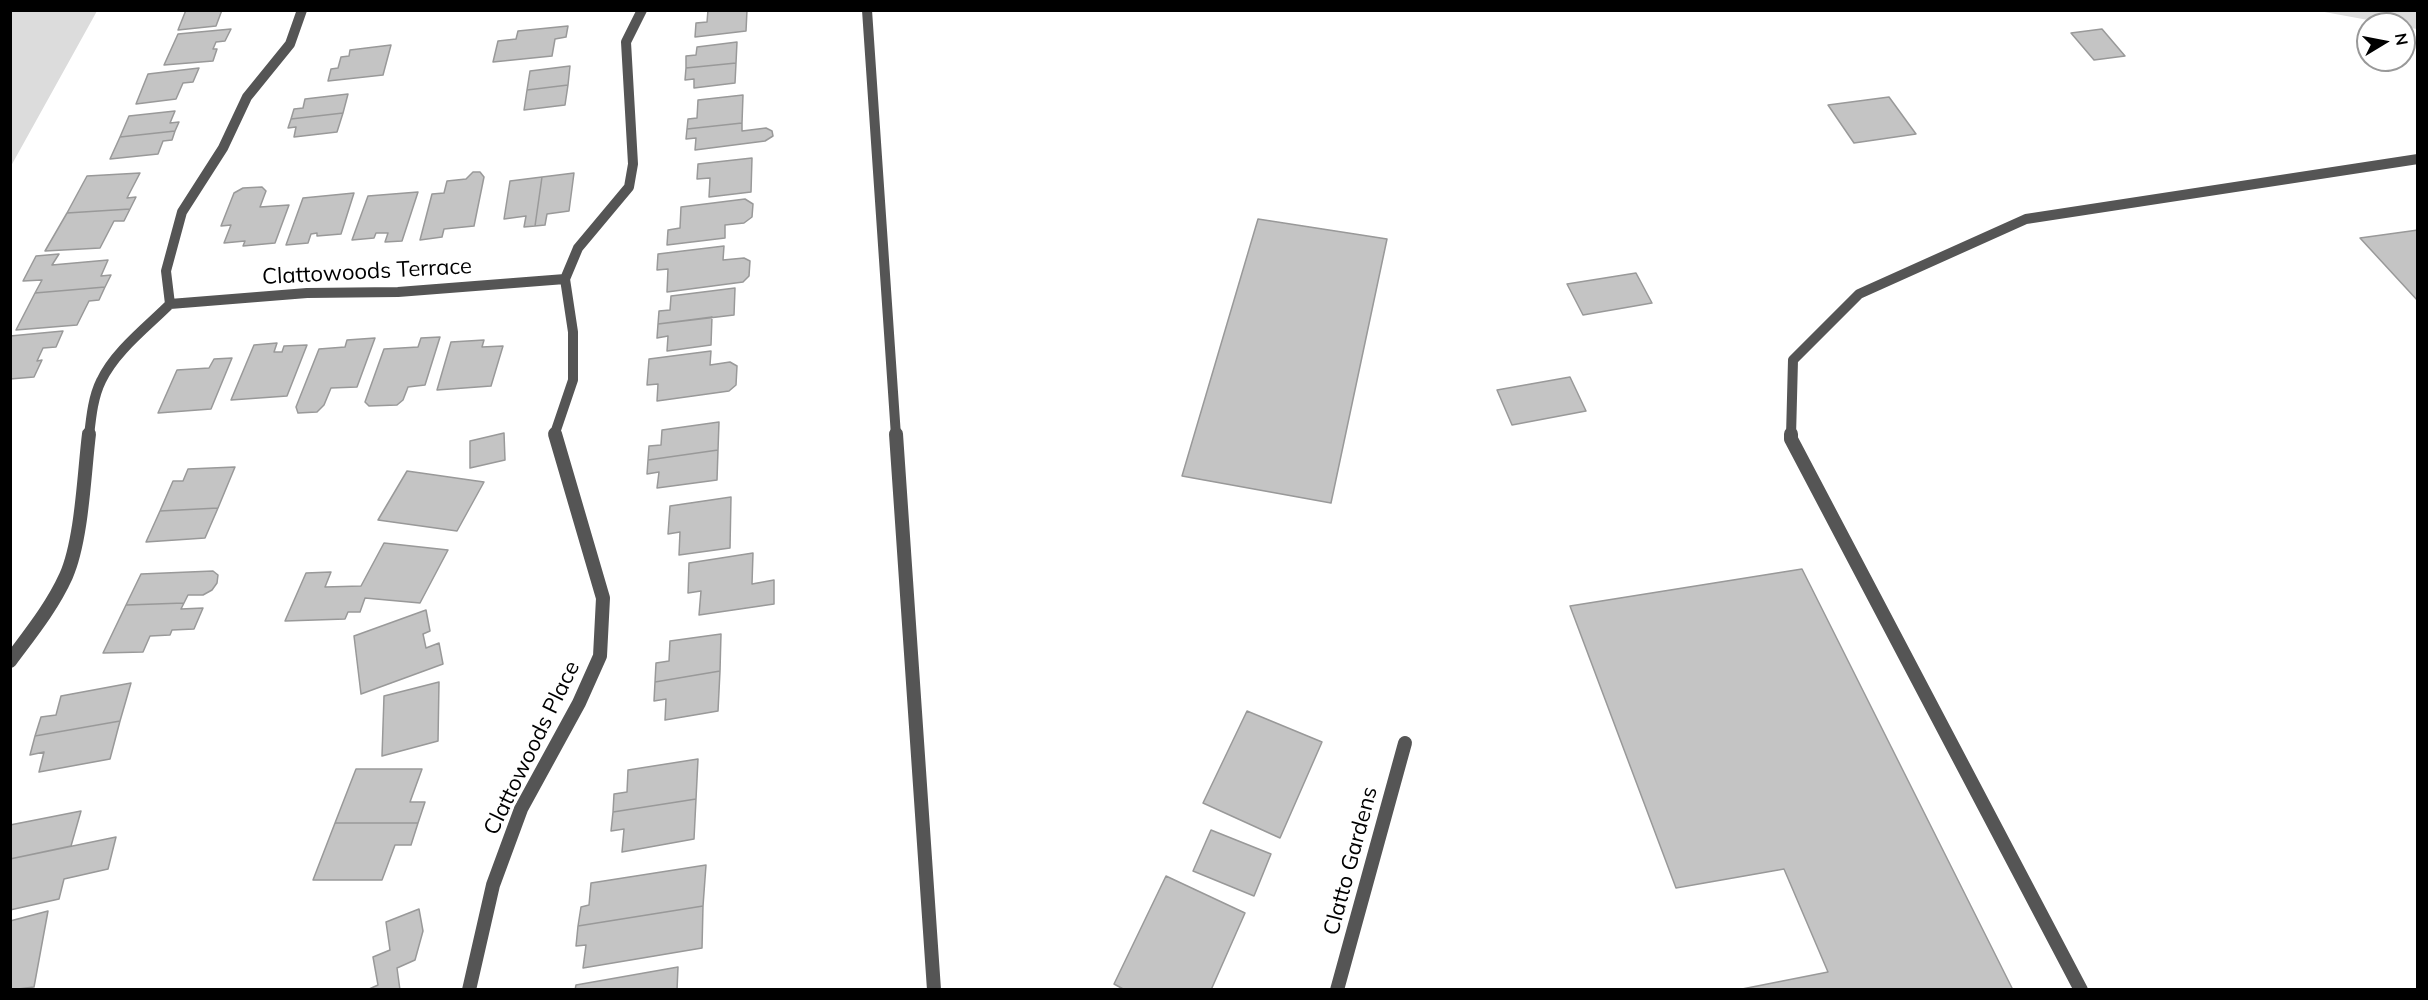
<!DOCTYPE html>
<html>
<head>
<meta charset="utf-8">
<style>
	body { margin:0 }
	#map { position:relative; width:2428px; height:1000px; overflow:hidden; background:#fff; font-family:Mulish,sans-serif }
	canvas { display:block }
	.frame { position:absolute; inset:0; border:12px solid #000; pointer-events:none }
	.north { position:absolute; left:2356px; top:12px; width:60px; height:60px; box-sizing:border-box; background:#fff; border:2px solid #999; border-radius:50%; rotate:80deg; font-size:16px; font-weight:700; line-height:24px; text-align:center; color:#000 }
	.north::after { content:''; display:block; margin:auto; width:21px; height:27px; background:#000; clip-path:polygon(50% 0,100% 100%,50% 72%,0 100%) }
</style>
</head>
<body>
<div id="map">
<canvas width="2428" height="1000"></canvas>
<div class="frame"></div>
<div class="north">N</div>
</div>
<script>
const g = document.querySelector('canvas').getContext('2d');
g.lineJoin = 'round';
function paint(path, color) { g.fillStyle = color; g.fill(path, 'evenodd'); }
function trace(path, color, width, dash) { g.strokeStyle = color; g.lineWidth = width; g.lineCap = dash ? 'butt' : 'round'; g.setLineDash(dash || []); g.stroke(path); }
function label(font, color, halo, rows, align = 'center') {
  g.font = font + ' Mulish,sans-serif'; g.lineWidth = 6; g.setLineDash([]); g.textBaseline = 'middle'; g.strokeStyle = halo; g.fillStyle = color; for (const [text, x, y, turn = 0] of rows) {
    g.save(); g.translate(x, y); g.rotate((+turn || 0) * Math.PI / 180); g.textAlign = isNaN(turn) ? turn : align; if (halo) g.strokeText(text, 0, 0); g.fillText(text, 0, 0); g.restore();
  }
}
paint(new Path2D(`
	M 10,11 L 97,11 L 11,166 L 10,166 Z
	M 2319,11 L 2417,11 L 2417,29 L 2404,27 L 2404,24 L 2390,24 Z`), '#dcdcdc');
const building = new Path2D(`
	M 186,10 L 222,10 L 216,26 L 178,30 Z
	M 708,10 L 747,10 L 746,31 L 695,37 L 696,23 L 707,22 Z
	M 568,26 L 566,37 L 555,39 L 552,56 L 493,62 L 498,41 L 516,39 L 518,31 Z
	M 231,29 L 225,41 L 216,42 L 213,49 L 217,49 L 213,61 L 164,65 L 178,34 Z
	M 2102,29 L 2125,56 L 2094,60 L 2071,33 Z
	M 737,42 L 736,63 L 686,68 L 686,56 L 696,55 L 697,47 Z
	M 391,45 L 383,75 L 328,81 L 331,69 L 338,68 L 341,57 L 349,56 L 350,50 Z
	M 736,63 L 735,83 L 694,88 L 694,79 L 685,80 L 686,68 Z
	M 570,66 L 568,85 L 527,90 L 530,71 Z
	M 199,68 L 193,82 L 183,83 L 176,99 L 136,104 L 148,74 Z
	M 568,85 L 565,105 L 524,110 L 527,90 Z
	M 348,94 L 343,113 L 291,119 L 294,109 L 303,108 L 305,99 Z
	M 743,95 L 742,123 L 687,129 L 688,119 L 697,118 L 698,100 Z
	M 1889,97 L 1916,134 L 1854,143 L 1828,105 Z
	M 175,111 L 170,123 L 179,122 L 175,131 L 120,137 L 129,116 Z
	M 343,113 L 337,132 L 294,137 L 296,127 L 288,128 L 291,119 Z
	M 742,123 L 742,131 L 766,128 L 772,131 L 773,136 L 765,141 L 695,150 L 696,138 L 686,139 L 687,129 Z
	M 175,131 L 172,140 L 163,141 L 158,154 L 110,159 L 120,137 Z
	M 752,158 L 751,192 L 709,197 L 710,178 L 697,179 L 698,164 Z
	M 473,172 L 480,172 L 484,177 L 474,226 L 444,229 L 442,237 L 420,240 L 432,194 L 444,193 L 447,181 L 466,179 Z
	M 140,173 L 127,198 L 136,197 L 130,209 L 67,213 L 87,176 Z
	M 574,173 L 569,211 L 547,214 L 545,225 L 535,226 L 542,177 Z
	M 542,177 L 535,226 L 524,227 L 526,216 L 504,219 L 510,181 Z
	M 262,187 L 266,191 L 260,207 L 289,205 L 275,243 L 243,246 L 245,241 L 224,243 L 231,225 L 221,226 L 234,193 L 243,188 Z
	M 418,192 L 402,241 L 385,242 L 388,233 L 376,233 L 374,238 L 352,240 L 368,196 Z
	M 354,193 L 341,234 L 317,236 L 317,233 L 311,234 L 308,243 L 286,245 L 303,198 Z
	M 745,199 L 753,204 L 752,217 L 744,223 L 725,225 L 725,238 L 667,245 L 668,230 L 680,228 L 681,207 Z
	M 130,209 L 124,221 L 114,221 L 100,248 L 45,251 L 67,213 Z
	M 1258,219 L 1387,239 L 1331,503 L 1182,476 Z
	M 2418,230 L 2418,301 L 2360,238 Z
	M 724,246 L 723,260 L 744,258 L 750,261 L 749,276 L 743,282 L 667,292 L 668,269 L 657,270 L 658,254 Z
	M 59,254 L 52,265 L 108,260 L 101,276 L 111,275 L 105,287 L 35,293 L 42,280 L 23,281 L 36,256 Z
	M 1636,273 L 1652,303 L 1583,315 L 1567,284 Z
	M 105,287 L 99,300 L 89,301 L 77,325 L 16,330 L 35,293 Z
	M 735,288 L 734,315 L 658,324 L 659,311 L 670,310 L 671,296 Z
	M 712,317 L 711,345 L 667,351 L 668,336 L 657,338 L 658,324 Z
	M 63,331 L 56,347 L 43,348 L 37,361 L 42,360 L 34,377 L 10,379 L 10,336 Z
	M 440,337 L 425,385 L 408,387 L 403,400 L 397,405 L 369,406 L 365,402 L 384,349 L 418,347 L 421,338 Z
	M 375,338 L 357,387 L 331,388 L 324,405 L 317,412 L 298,413 L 296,407 L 319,349 L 345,347 L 347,340 Z
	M 484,340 L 482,347 L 503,346 L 491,386 L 437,390 L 451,342 Z
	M 277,343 L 274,352 L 282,352 L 284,346 L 307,345 L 287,396 L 231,400 L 254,345 Z
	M 711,351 L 710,365 L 730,362 L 737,366 L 736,385 L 729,391 L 657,401 L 658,384 L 647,385 L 649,359 Z
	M 232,358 L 211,409 L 158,413 L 177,370 L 209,368 L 214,359 Z
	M 1570,377 L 1586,411 L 1512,425 L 1497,390 Z
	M 719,422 L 718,450 L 648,460 L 649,446 L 661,445 L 662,430 Z
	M 504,433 L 505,460 L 470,468 L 470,441 Z
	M 718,450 L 717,480 L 657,488 L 659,472 L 647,474 L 648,460 Z
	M 235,467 L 218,508 L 160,511 L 173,481 L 183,481 L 188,469 Z
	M 407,471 L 484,482 L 457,531 L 378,520 Z
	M 731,497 L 730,548 L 679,555 L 680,532 L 668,534 L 670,506 Z
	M 218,508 L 205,538 L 146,542 L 160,511 Z
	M 384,543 L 448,550 L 420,603 L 365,598 L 360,612 L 348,612 L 345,619 L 285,621 L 306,573 L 331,572 L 325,587 L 361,586 Z
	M 753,553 L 752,584 L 774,580 L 774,604 L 699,615 L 701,591 L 688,593 L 689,563 Z
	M 1802,569 L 2013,990 L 1737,990 L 1828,972 L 1784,869 L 1676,888 L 1570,606 Z
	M 213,571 L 218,575 L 217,583 L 212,590 L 203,595 L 188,595 L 184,603 L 126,605 L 141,574 Z
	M 184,603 L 181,609 L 203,608 L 194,629 L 172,630 L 170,635 L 150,636 L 143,652 L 103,653 L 126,605 Z
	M 426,610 L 430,631 L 423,634 L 426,648 L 439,643 L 443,664 L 361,694 L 354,636 Z
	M 721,634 L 720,671 L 655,682 L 656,663 L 669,661 L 670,641 Z
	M 720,671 L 718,711 L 665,720 L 666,699 L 654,701 L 655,682 Z
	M 439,682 L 438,741 L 382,756 L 384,696 Z
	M 131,683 L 120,721 L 35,736 L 41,717 L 56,715 L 61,696 Z
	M 1247,711 L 1322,742 L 1280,838 L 1203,803 Z
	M 120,721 L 110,759 L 39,772 L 44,752 L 30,755 L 35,736 Z
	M 698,759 L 696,799 L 613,812 L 614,794 L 627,792 L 628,770 Z
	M 356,769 L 422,769 L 410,802 L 425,802 L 418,823 L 335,823 Z
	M 696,799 L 694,839 L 622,852 L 624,829 L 611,831 L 613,812 Z
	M 81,811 L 71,846 L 10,859 L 10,825 Z
	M 335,823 L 418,823 L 411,845 L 395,845 L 382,880 L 313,880 Z
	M 1211,830 L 1271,854 L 1254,896 L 1193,871 Z
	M 116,837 L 108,869 L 64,879 L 59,899 L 10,910 L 10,859 Z
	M 706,865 L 703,906 L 578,926 L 581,907 L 589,905 L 591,883 Z
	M 1166,876 L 1245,913 L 1211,990 L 1125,990 L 1114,984 Z
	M 703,906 L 702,948 L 583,968 L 586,945 L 576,946 L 578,926 Z
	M 419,909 L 423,931 L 415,960 L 397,968 L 400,990 L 367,990 L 378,985 L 373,957 L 390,950 L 386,922 Z
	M 48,911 L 34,987 L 10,990 L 10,921 Z
	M 678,967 L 677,990 L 575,990 L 576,985 Z`);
paint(building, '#c4c4c4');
trace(building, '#999', 1.5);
trace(new Path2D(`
	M 867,10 L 896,436
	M 1791,436 L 1793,360 L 1859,294 L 2026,219 L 2418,159`), '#555', 10);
trace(new Path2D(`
	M 896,434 L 934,990
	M 1791,434 L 1791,439 L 2081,990`), '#555', 14);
trace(new Path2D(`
	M 565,279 L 578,248 L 629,187 L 633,164 L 626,42 L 642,10
	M 170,304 L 307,293 L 398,292 L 565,279
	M 89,436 C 91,418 93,397 101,381 C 115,351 147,327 170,304 L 166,271 L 182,212 L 223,148 L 247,97 L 290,44 L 302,10
	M 554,436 L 573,380 L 573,332 L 565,279`), '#555', 10);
trace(new Path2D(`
	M 10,661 C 30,634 52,607 66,576 C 82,540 84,474 89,434
	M 469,990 L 493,885 L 521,809 L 579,703 L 600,656 L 603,598 L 555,434
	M 1337,990 L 1405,743`), '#555', 14);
label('22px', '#000', '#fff', [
	["Clattowoods Terrace",367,272,-3],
	["Clattowoods Place",532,748,-64],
	["Clatto Gardens",1351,861,-75]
]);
</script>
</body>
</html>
